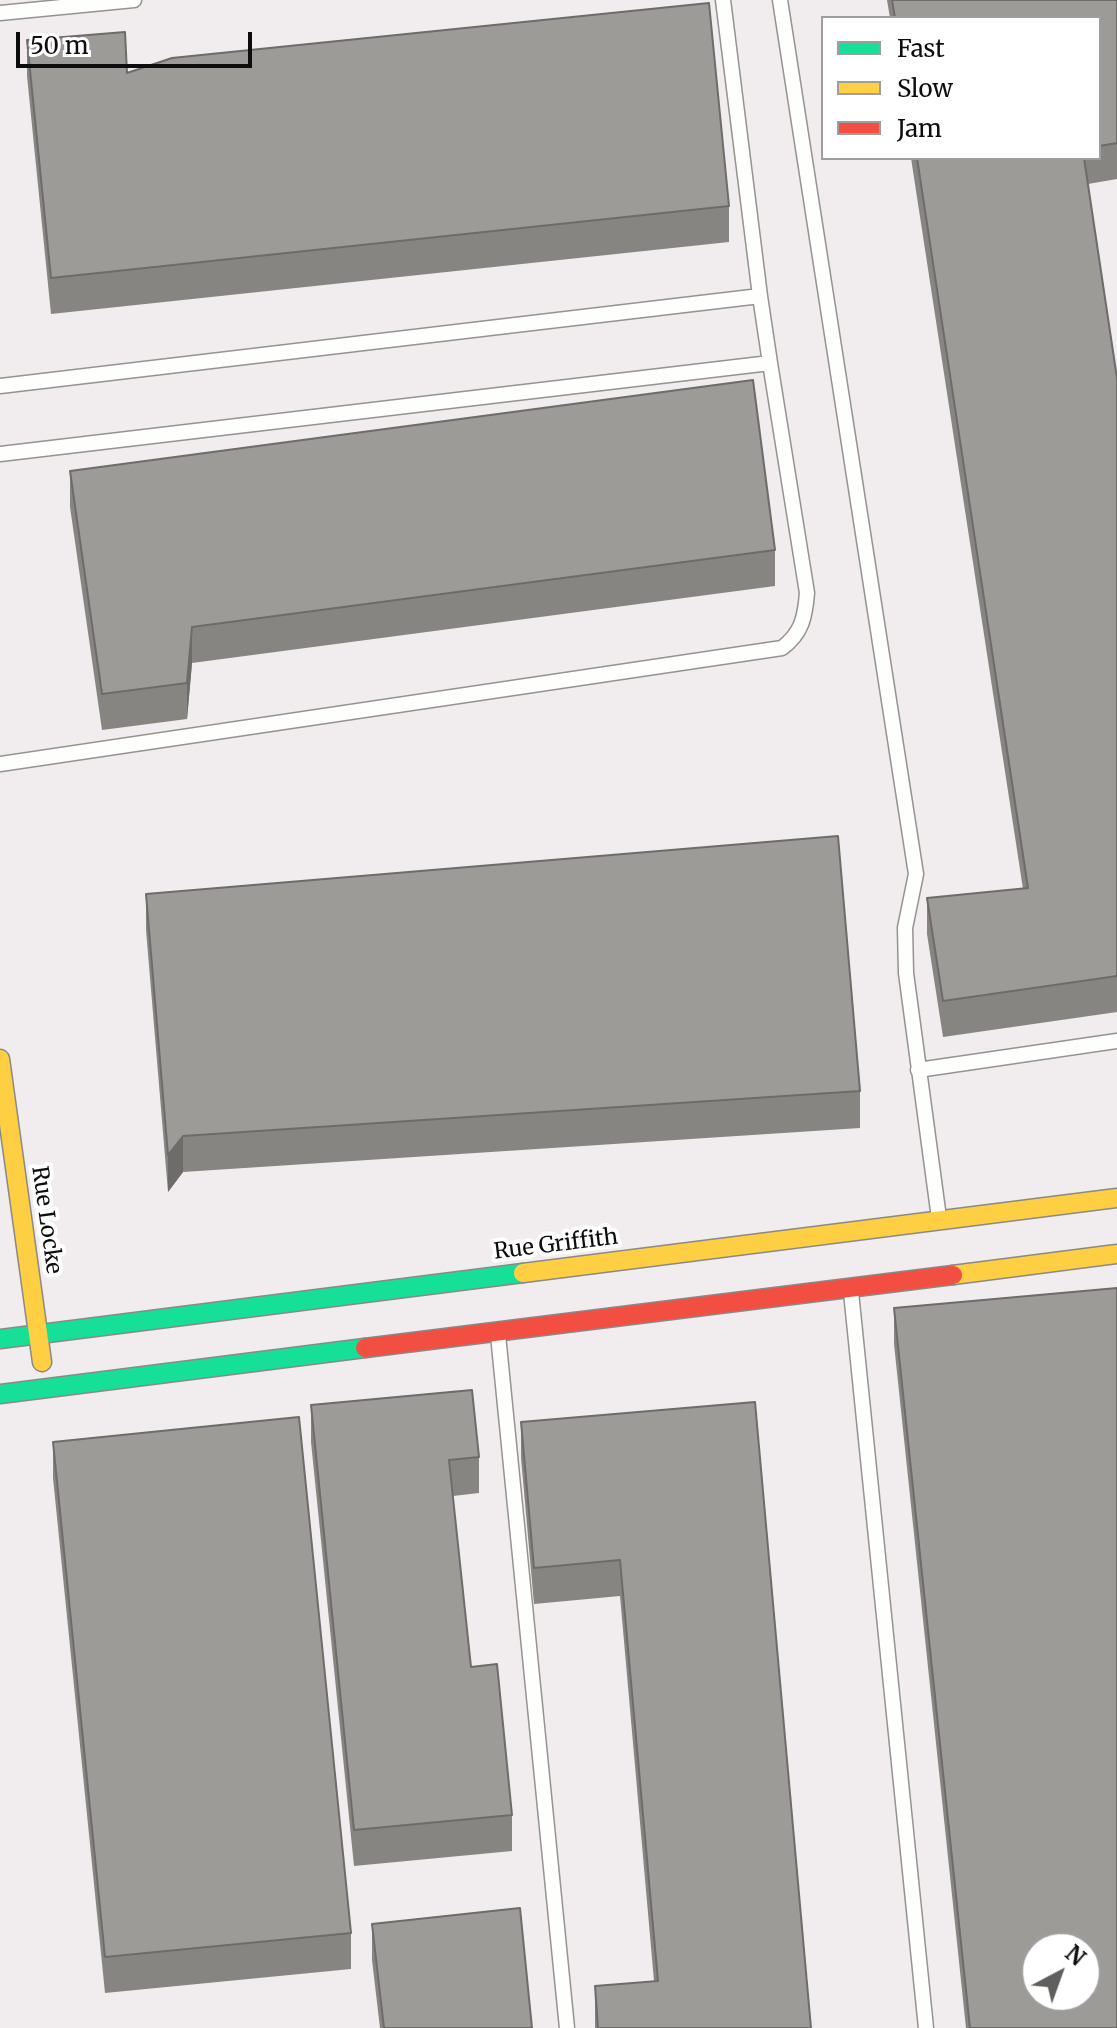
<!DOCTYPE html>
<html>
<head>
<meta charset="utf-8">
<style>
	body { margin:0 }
	#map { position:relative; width:1117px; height:2028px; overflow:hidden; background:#faf8f2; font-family:Merriweather,serif }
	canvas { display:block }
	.legend { position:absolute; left:821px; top:16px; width:280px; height:144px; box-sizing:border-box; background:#fff; border:2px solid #9e9e9e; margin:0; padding:10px 14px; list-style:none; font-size:24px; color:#0d0d0d }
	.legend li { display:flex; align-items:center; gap:16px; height:40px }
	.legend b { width:40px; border:2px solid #9e9e9e }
	.north { position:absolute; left:1021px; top:1932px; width:80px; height:80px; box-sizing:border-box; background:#fff; border:2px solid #9e9e9e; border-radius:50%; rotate:41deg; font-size:22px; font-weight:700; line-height:32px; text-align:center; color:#0d0d0d }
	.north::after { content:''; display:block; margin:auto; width:28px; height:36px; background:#605f5d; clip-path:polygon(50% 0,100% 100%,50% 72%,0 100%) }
	.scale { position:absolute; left:16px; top:32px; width:236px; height:36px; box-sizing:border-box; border:4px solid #0d0d0d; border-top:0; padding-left:10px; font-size:24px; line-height:28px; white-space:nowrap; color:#0d0d0d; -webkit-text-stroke:6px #fff; paint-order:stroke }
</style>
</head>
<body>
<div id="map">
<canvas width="1117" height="2028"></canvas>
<ul class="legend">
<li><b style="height:10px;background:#16e098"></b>Fast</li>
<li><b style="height:10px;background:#ffcf43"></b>Slow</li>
<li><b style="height:10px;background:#f24e42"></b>Jam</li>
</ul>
<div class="north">N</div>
<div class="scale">50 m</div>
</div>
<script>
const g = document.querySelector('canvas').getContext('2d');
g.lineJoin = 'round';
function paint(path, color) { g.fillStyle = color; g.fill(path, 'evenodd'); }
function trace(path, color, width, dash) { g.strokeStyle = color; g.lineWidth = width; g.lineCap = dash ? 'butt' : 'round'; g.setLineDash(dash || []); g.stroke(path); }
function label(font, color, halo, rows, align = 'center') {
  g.font = font + ' Merriweather,serif'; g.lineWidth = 8; g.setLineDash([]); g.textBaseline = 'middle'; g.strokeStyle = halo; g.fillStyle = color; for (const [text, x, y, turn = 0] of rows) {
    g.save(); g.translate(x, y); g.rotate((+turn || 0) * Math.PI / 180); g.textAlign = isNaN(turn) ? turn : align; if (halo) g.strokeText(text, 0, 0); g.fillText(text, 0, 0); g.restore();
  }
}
paint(new Path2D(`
	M 0,0 L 1117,0 L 1117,2028 L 0,2028 ZM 823,18 L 1099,18 L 1099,158 L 823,158 ZM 1037,1948 L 1085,1948 L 1085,1996 L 1037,1996 Z`), '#f1ecee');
const lane = new Path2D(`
	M 780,0 L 916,874 L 905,928 L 906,973 L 939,1218
	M 0,13 L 134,0
	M 760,296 L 770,363
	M 0,386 L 760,296 L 723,0
	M 0,454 L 770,363 L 807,593 C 805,617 802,633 782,648 L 0,764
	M 918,1070 L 1117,1041
	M 851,1292 L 926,2028
	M 498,1335 L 567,2028`);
const fast = new Path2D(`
	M 0,1339 L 523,1273
	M 0,1394 L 365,1348`);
const slow = new Path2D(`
	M 0,1059 L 42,1362
	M 523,1273 L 1117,1198
	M 953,1275 L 1117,1254`);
const jam = new Path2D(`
	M 365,1348 L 953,1275`);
trace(lane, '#949390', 17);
trace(fast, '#8a8987', 21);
trace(slow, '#8a8987', 21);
trace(jam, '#8a8987', 21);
trace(lane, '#fefefd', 14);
trace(fast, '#16e098', 18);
trace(slow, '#ffcf43', 18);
trace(jam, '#f24e42', 18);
paint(new Path2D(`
	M 887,0 L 1117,0 L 1117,179 L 1088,184 L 1117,378 L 1117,1012 L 943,1037 L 927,934 L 927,898 L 1023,889 L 911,158 L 1099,158 L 1099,18 L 890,18 Z
	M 27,40 L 127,73 L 729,206 L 729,242 L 51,314 L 27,76 Z
	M 70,471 L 775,550 L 775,586 L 192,663 L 187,719 L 102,730 L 70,507 Z
	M 146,894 L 860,1091 L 860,1128 L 183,1172 L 168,1192 L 146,930 Z
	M 894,1308 L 1117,2028 L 966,2028 L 894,1344 Z
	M 755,1402 L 811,2028 L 595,2028 L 595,1986 L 654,1981 L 620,1596 L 534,1604 L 521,1458 L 521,1422 Z
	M 311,1405 L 479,1457 L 479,1493 L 453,1496 L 471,1667 L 512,1815 L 512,1851 L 354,1866 L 311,1442 Z
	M 53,1442 L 351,1933 L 351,1969 L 105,1993 L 53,1478 Z
	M 372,1924 L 532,2028 L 380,2028 L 372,1960 Z`), '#878582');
paint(new Path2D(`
	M 192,627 L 192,663 L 187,719 L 187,683 Z
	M 183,1136 L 183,1172 L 168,1192 L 168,1155 Z`), '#6e6c6a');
const building = new Path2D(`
	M 892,0 L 1117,0 L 1117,143 L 1099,146 L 1099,18 L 895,18 Z
	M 709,3 L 729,206 L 51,278 L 27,40 L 125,32 L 127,73 L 172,58 Z
	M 917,158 L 1084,158 L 1117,378 L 1117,976 L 943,1001 L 927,898 L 1028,888 Z
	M 753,380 L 775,550 L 192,627 L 187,683 L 102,694 L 70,471 Z
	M 838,836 L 860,1091 L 183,1136 L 168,1155 L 146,894 Z
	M 1117,1288 L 1117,2028 L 970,2028 L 894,1308 ZM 1037,1948 L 1085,1948 L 1085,1996 L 1037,1996 Z
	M 472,1390 L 479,1457 L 449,1460 L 471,1667 L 497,1664 L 512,1815 L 354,1830 L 311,1405 Z
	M 755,1402 L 811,2028 L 598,2028 L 595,1986 L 658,1981 L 620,1560 L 534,1568 L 521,1422 Z
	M 299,1417 L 351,1933 L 105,1957 L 53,1442 Z
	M 520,1908 L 532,2028 L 384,2028 L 372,1924 Z`);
paint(building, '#9d9b97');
trace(building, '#6e6c6a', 2);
label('22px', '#0d0d0d', '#fff', [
	["Rue Locke",46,1220,82],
	["Rue Griffith",556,1245,-7]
]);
</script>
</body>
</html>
